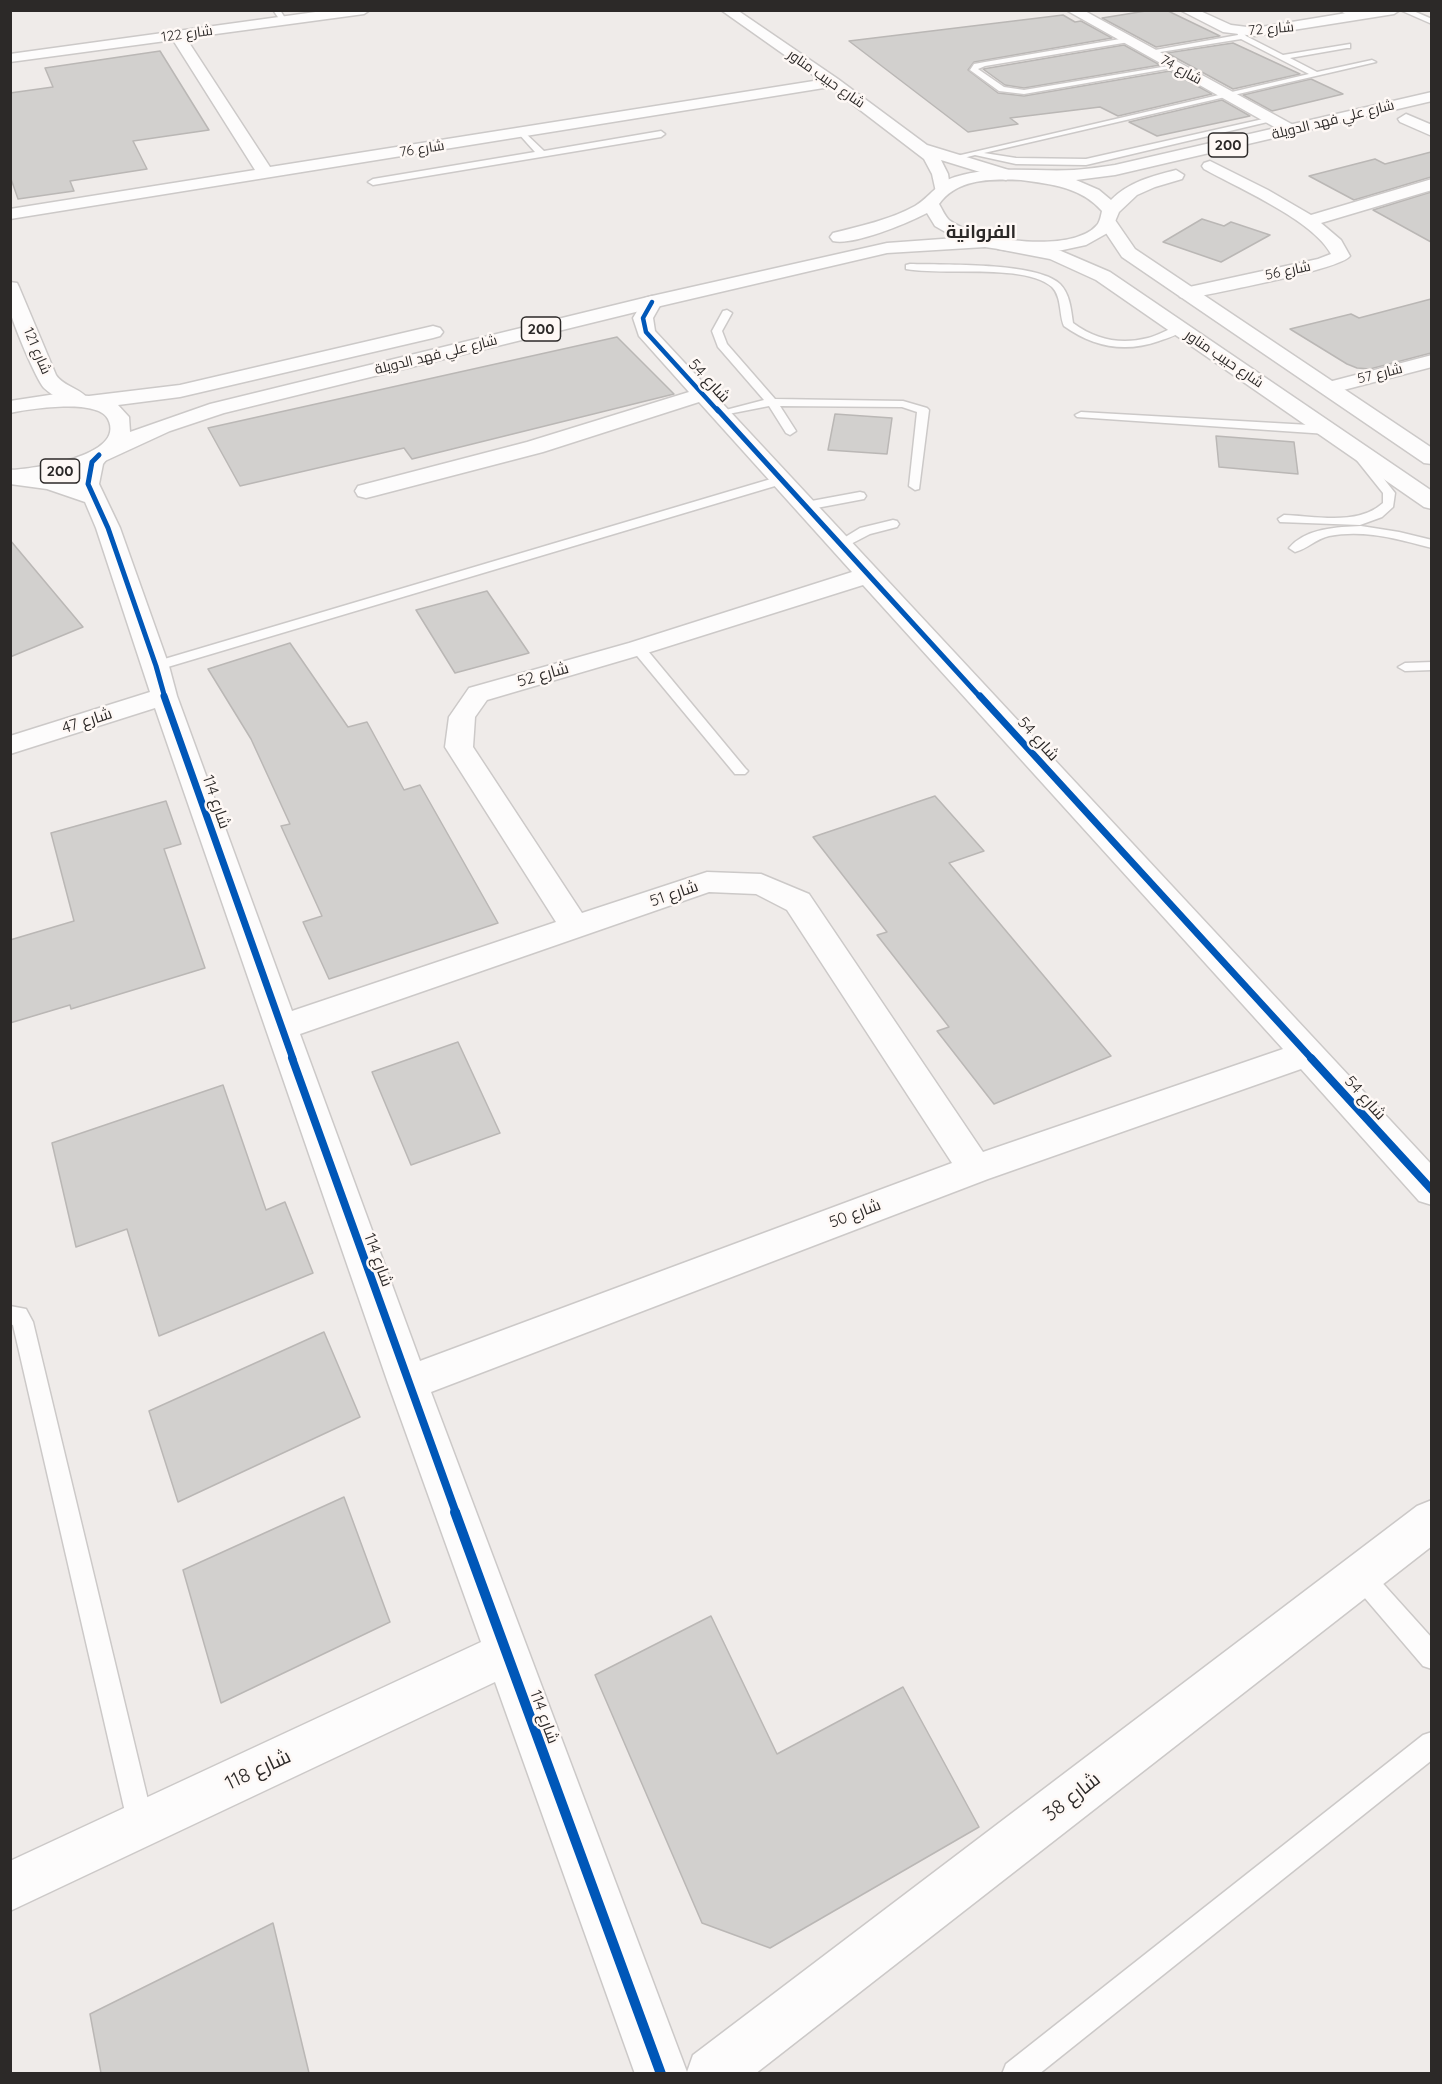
<!DOCTYPE html>
<html>
<head>
<meta charset="utf-8">
<style>
	body { margin:0 }
	#map { position:relative; width:1442px; height:2084px; overflow:hidden; background:#efebe9; font-family:Quicksand,sans-serif }
	canvas { display:block }
	.frame { position:absolute; inset:0; border:12px solid #2c2928; pointer-events:none }
</style>
</head>
<body>
<div id="map">
<canvas width="1442" height="2084"></canvas>
<div class="frame"></div>
</div>
<script>
const g = document.querySelector('canvas').getContext('2d');
g.lineJoin = 'round';
function paint(path, color) { g.fillStyle = color; g.fill(path, 'evenodd'); }
function trace(path, color, width, dash) { g.strokeStyle = color; g.lineWidth = width; g.lineCap = dash ? 'butt' : 'round'; g.setLineDash(dash || []); g.stroke(path); }
function label(font, color, halo, rows, align = 'center') {
  g.font = font + ' Quicksand,Cairo,sans-serif'; g.lineWidth = 5; g.setLineDash([]); g.textBaseline = 'middle'; g.strokeStyle = halo; g.fillStyle = color; for (const [text, x, y, turn = 0] of rows) {
    g.save(); g.translate(x, y); g.rotate((+turn || 0) * Math.PI / 180); g.textAlign = isNaN(turn) ? turn : align; if (halo) g.strokeText(text, 0, 0); g.fillText(text, 0, 0); g.restore();
  }
}
const building = new Path2D(`
	M 1152,10 L 1166,10 L 1220,36 L 1156,47 L 1102,18 Z
	M 1063,15 L 1075,22 L 1081,21 L 1112,38 L 974,62 L 968,70 L 998,93 L 1024,96 L 1170,71 L 1212,94 L 1118,116 L 1100,107 L 1010,118 L 1018,124 L 968,132 L 849,41 Z
	M 1233,43 L 1300,74 L 1233,89 L 1167,53 Z
	M 1124,45 L 1160,65 L 1024,88 L 1005,85 L 983,69 Z
	M 160,51 L 209,130 L 133,141 L 147,169 L 70,181 L 74,191 L 18,199 L 10,176 L 10,93 L 53,87 L 45,68 Z
	M 1311,79 L 1343,94 L 1272,111 L 1243,95 Z
	M 1222,100 L 1250,116 L 1157,136 L 1129,122 Z
	M 1431,152 L 1431,177 L 1354,200 L 1309,176 L 1375,159 L 1385,164 Z
	M 1431,192 L 1431,242 L 1373,210 Z
	M 1202,219 L 1224,226 L 1231,222 L 1270,235 L 1221,262 L 1163,242 Z
	M 1431,299 L 1431,353 L 1370,369 L 1357,368 L 1347,364 L 1290,329 L 1351,314 L 1359,318 Z
	M 617,337 L 674,394 L 412,459 L 404,448 L 240,486 L 208,428 Z
	M 835,414 L 892,418 L 887,454 L 828,450 Z
	M 1216,436 L 1294,442 L 1298,474 L 1219,467 Z
	M 10,540 L 83,627 L 10,657 Z
	M 487,591 L 529,653 L 455,673 L 416,610 Z
	M 290,643 L 348,727 L 367,722 L 404,790 L 420,785 L 498,923 L 329,979 L 303,922 L 322,916 L 281,826 L 290,824 L 251,739 L 208,669 Z
	M 935,796 L 984,851 L 949,863 L 1111,1056 L 994,1104 L 937,1031 L 949,1027 L 877,935 L 887,932 L 813,837 Z
	M 166,801 L 181,844 L 164,849 L 205,968 L 71,1009 L 70,1005 L 10,1023 L 10,940 L 74,921 L 51,833 Z
	M 458,1042 L 500,1133 L 411,1165 L 372,1072 Z
	M 223,1085 L 266,1210 L 285,1202 L 313,1273 L 159,1336 L 127,1229 L 76,1247 L 52,1143 Z
	M 324,1332 L 360,1417 L 178,1502 L 149,1411 Z
	M 344,1497 L 390,1622 L 221,1703 L 183,1570 Z
	M 711,1616 L 777,1754 L 903,1687 L 979,1827 L 770,1948 L 702,1923 L 595,1675 Z
	M 273,1923 L 309,2073 L 101,2073 L 90,2014 Z`);
paint(building, '#d2d0ce');
trace(building, '#bab7b5', 1.5);
const lane = new Path2D(`
	M 273,10 L 280,10 L 288,23 L 282,23 Z
	M 1339,10 L 1349,10 L 1361,17 L 1354,19 Z
	M 1400,10 L 1411,10 L 1432,19 L 1432,24 Z
	M 1241,30 L 1246,36 L 1283,55 L 1350,44 L 1350,48 L 1347,48 L 1290,58 L 1317,72 L 1372,60 L 1376,62 L 984,153 L 1016,158 L 1086,159 L 1272,117 L 1276,120 L 1086,165 L 1016,164 L 975,155 L 952,161 L 948,158 L 1309,74 L 1241,39 L 1148,54 L 1144,52 L 1238,35 L 1237,32 Z
	M 1126,38 L 1129,38 L 1129,42 L 985,66 L 978,69 L 1004,87 L 1024,90 L 1174,65 L 1178,67 L 1024,94 L 999,91 L 970,70 L 974,64 L 985,62 Z
	M 522,130 L 544,151 L 661,131 L 665,134 L 661,137 L 373,185 L 368,182 L 373,179 L 535,152 L 518,133 Z
	M 910,264 C 943,265 1037,262 1060,284 C 1070,294 1071,310 1073,323 C 1096,340 1121,345 1148,338 C 1159,335 1168,329 1179,326 L 1184,329 C 1178,335 1168,338 1159,341 C 1125,353 1093,347 1064,326 C 1059,315 1062,297 1052,287 C 1025,263 942,276 906,269 L 906,265 Z
	M 727,310 L 732,313 L 722,331 L 727,344 L 775,399 L 903,401 L 927,408 L 929,410 L 919,489 L 915,490 L 909,486 L 917,412 L 902,407 L 780,406 L 796,431 L 790,435 L 786,433 L 769,406 L 718,416 L 718,412 L 764,400 L 718,347 L 712,331 L 723,311 Z
	M 1081,412 L 1327,426 L 1333,430 L 1327,434 L 1077,417 L 1075,415 Z
	M 1357,449 L 1361,450 L 1395,493 L 1393,507 L 1382,517 L 1360,525 L 1280,522 L 1278,519 L 1284,515 C 1316,516 1358,526 1383,503 L 1383,493 L 1351,453 Z
	M 781,476 L 785,477 L 785,483 L 161,669 L 151,669 L 149,666 L 151,663 Z
	M 860,492 L 864,493 L 866,496 L 864,499 L 806,510 L 800,506 L 806,502 Z
	M 893,520 L 897,521 L 899,524 L 897,527 L 870,534 L 845,547 L 840,548 L 834,544 L 860,528 Z
	M 1361,526 L 1399,532 L 1432,540 L 1432,548 C 1398,539 1364,529 1329,536 C 1316,539 1307,549 1295,552 L 1289,548 C 1306,528 1337,527 1361,526 Z
	M 638,644 L 643,645 L 745,768 L 748,771 L 745,774 L 735,774 L 633,651 L 631,648 Z
	M 1432,662 L 1432,670 L 1405,671 L 1398,667 L 1405,663 Z
	M 10,1306 L 26,1309 L 33,1322 L 154,1825 L 150,1834 L 141,1838 L 132,1834 L 128,1825 L 13,1325 L 10,1324 Z
	M 1360,1563 L 1368,1567 L 1432,1638 L 1432,1669 L 1423,1666 L 1352,1583 L 1348,1575 L 1352,1567 Z
	M 1432,1732 L 1432,1760 L 1039,2074 L 1002,2074 L 1006,2064 L 1423,1735 Z`);
const street = new Path2D(`
	M 330,10 L 370,10 L 364,14 L 186,38 L 270,167 L 820,80 L 721,10 L 737,10 L 838,79 L 927,145 L 1012,171 L 1014,175 L 1006,180 L 941,160 L 948,174 L 950,188 L 948,192 L 936,192 L 932,174 L 924,159 L 830,87 L 10,219 L 10,209 L 255,170 L 173,40 L 10,62 L 10,54 Z
	M 1066,10 L 1083,10 L 1297,127 L 1299,130 L 1291,135 L 1285,133 Z
	M 1180,10 L 1198,10 L 1231,25 L 1255,28 L 1365,10 L 1400,10 L 1394,14 L 1255,36 L 1223,32 Z
	M 1406,114 L 1432,125 L 1432,136 L 1400,122 L 1398,119 Z
	M 1210,161 L 1268,190 L 1311,215 L 1432,179 L 1432,190 L 1321,223 L 1341,240 L 1350,256 C 1340,270 1212,293 1187,299 L 1180,297 L 1178,293 L 1180,289 L 1318,259 L 1331,254 C 1313,220 1238,188 1204,169 L 1202,166 L 1204,163 Z
	M 652,296 L 659,298 L 662,302 L 653,318 L 655,331 L 1432,1165 L 1432,1205 L 1419,1201 L 1301,1069 L 988,1179 L 431,1392 L 687,2072 L 693,2055 L 1417,1506 L 1432,1500 L 1432,1546 L 755,2074 L 635,2074 L 495,1682 L 10,1911 L 10,1861 L 481,1642 L 388,1383 L 155,708 L 10,754 L 10,736 L 150,692 L 96,528 L 85,502 L 47,489 L 10,484 L 10,470 L 51,476 L 77,484 C 80,466 84,445 107,450 L 110,455 L 103,464 L 99,484 L 120,528 L 169,666 L 177,696 L 292,1011 L 556,922 L 445,747 L 449,717 L 469,688 L 629,643 L 852,572 L 699,402 L 543,452 L 374,496 L 366,498 L 358,496 L 355,491 L 358,486 L 527,442 L 689,392 L 639,336 L 633,318 L 645,298 ZM 863,585 L 1283,1049 L 983,1152 L 809,894 L 761,874 L 707,872 L 582,913 L 473,747 L 475,717 L 487,700 L 647,653 ZM 709,892 L 756,894 L 787,910 L 952,1163 L 420,1361 L 300,1034 Z
	M 1432,355 L 1432,367 L 1328,394 L 1321,392 L 1318,388 L 1321,384 Z`);
const secondary = new Path2D(`
	M 1109,219 L 1115,220 L 1135,249 L 1432,448 L 1432,464 L 1424,463 L 1122,257 L 1100,224 L 1103,220 Z
	M 1004,240 L 1061,251 L 1110,272 L 1432,491 L 1432,509 L 1424,507 L 1096,280 L 1050,259 L 998,249 L 995,245 L 998,241 Z
	M 10,282 L 17,283 L 19,287 L 56,375 C 64,387 81,388 89,400 L 86,404 C 73,408 54,397 44,388 C 36,379 12,322 10,310 C 9,301 10,291 10,282 Z`);
const primary = new Path2D(`
	M 1432,92 L 1432,101 L 1115,175 L 1076,180 L 1099,190 L 1111,200 C 1129,182 1152,176 1176,170 L 1184,175 L 1182,179 L 1155,187 L 1137,195 L 1119,212 L 1111,231 L 1086,245 L 1058,251 L 1026,253 L 985,247 L 887,253 L 652,308 L 224,413 L 170,431 L 81,472 L 39,481 L 10,484 L 10,470 C 31,469 127,457 108,419 C 97,398 29,409 10,413 L 10,401 L 56,394 L 89,396 L 180,385 L 433,326 L 440,328 L 443,332 L 440,336 L 433,338 L 180,397 L 118,405 L 129,417 L 130,432 L 210,404 L 652,296 L 887,243 L 956,238 L 935,226 L 927,213 C 908,223 853,246 833,241 L 830,237 L 833,233 C 861,226 889,220 915,206 C 930,197 938,182 955,177 C 994,165 1034,172 1074,170 C 1088,169 1101,167 1115,165 ZM 1021,180 C 1051,184 1081,187 1102,211 C 1101,215 1100,222 1097,225 C 1073,254 976,241 949,220 C 945,216 942,209 939,204 C 958,178 992,179 1021,180 Z`);
trace(lane, '#ccc9c8', 3);
trace(street, '#ccc9c8', 3);
trace(secondary, '#ccc9c8', 3);
trace(primary, '#ccc9c8', 3);
paint(lane, '#fdfcfc');
paint(street, '#fdfcfc');
paint(secondary, '#fdfcfc');
paint(primary, '#fdfcfc');
trace(new Path2D(`
	M 652,302 L 643,318 L 646,332 L 718,411`), '#0057b8', 4.5);
trace(new Path2D(`
	M 717,409 L 981,698
	M 99,455 L 92,462 L 88,484 L 108,528 L 156,666 L 165,698`), '#0057b8', 5);
trace(new Path2D(`
	M 164,696 L 293,1059
	M 980,696 L 1312,1059`), '#0057b8', 7);
trace(new Path2D(`
	M 292,1058 L 456,1513
	M 1311,1058 L 1432,1190`), '#0057b8', 8);
trace(new Path2D(`
	M 455,1512 L 661,2074`), '#0057b8', 10);
label('14px', '#2c2928', '#fef8f5', [
	["شارع 72",1271,29,-5],
	["شارع 122",187,34,-8],
	["شارع 74",1181,70,29],
	["شارع حبيب مناور",826,79,35],
	["شارع علي فهد الدويلة",1333,120,-14],
	["شارع 76",422,149,-9],
	["شارع 56",1288,271,-12],
	["شارع 121",37,351,67],
	["شارع علي فهد الدويلة",436,355,-14],
	["شارع حبيب مناور",1224,359,34],
	["شارع 57",1380,374,-14]
]);
for (const [x, y, w] of [
	[1228,145,39],
	[541,329,39],
	[60,471,39]
]) { const box = new Path2D(); box.roundRect(x - w / 2, y - 12, w, 24, 4.5); g.fillStyle = '#fef8f5'; g.fill(box); trace(box, '#2c2928', 1.5); }
label('bold 15px', '#2c2928', null, [
	["200",1228,145],
	["200",541,329],
	["200",60,471]
]);
label('16px', '#2c2928', '#fef8f5', [
	["شارع 54",709,381,47],
	["شارع 52",543,675,-16],
	["شارع 47",87,721,-18],
	["شارع 54",1038,739,48],
	["شارع 114",216,802,71],
	["شارع 51",674,894,-19],
	["شارع 54",1365,1098,48],
	["شارع 50",855,1214,-21],
	["شارع 114",378,1260,70],
	["شارع 114",544,1717,70]
]);
label('bold 18px', '#2c2928', '#fef8f5', [
	["الفروانية",981,233]
]);
label('20px', '#2c2928', '#fef8f5', [
	["شارع 118",258,1770,-25],
	["شارع 38",1072,1797,-38]
]);
</script>
</body>
</html>
